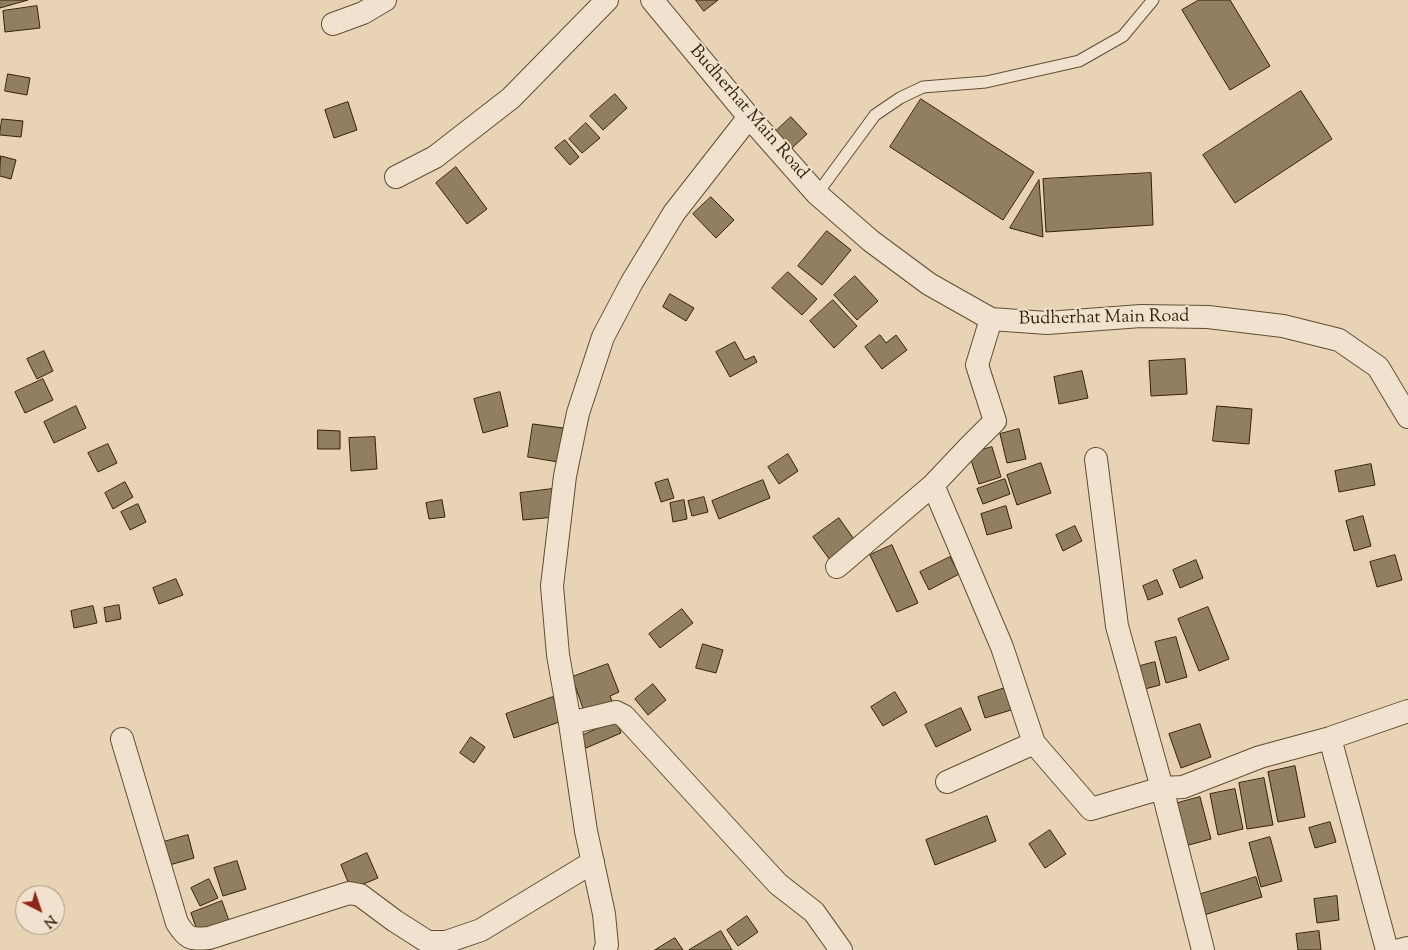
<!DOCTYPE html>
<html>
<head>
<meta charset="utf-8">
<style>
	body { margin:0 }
	#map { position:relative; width:1408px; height:950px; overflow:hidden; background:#e9d3b5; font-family:"Sorts Mill Goudy",serif }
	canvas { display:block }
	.north { position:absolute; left:15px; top:885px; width:50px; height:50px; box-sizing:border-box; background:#f1e2cf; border:1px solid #a5957f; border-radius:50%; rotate:139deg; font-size:14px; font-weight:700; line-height:20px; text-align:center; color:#342107 }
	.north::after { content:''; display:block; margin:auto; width:18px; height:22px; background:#8f2418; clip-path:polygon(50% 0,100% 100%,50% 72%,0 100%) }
</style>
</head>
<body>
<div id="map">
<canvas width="1408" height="950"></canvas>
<div class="north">N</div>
</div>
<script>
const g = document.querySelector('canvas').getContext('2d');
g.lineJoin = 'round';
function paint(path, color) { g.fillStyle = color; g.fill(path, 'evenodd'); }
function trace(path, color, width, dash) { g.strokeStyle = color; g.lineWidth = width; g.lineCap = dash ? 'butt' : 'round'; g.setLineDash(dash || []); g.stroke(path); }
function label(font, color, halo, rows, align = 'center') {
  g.font = font + ' "Sorts Mill Goudy",serif'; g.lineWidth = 4; g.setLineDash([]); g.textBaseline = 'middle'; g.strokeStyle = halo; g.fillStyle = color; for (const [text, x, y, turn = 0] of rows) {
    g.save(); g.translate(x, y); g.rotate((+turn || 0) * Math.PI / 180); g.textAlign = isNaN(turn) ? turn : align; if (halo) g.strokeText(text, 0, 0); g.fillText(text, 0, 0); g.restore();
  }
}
const building = new Path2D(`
	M 0,0 L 28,0 L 0,8 Z
	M 696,0 L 718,0 L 704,11 Z
	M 1199,0 L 1230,0 L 1270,66 L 1230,90 L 1182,10 Z
	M 37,6 L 40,28 L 5,32 L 3,11 Z
	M 8,74 L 30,78 L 27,95 L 5,91 Z
	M 1301,91 L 1332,139 L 1235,203 L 1203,155 Z
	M 615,94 L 627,108 L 603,130 L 590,116 Z
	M 921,99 L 1034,172 L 1003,220 L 890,147 Z
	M 348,102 L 357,130 L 334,138 L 325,110 Z
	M 791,117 L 807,134 L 792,148 L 776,131 Z
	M 2,119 L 23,121 L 21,137 L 0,135 Z
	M 586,123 L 600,138 L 582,153 L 569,139 Z
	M 565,140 L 579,157 L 570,165 L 555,148 Z
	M 1,156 L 16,160 L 11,179 L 0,176 Z
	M 456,167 L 487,209 L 467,224 L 436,183 Z
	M 1151,173 L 1153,225 L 1046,232 L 1043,179 Z
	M 1039,180 L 1043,237 L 1010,228 Z
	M 711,197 L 734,220 L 716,238 L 693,214 Z
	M 827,231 L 851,250 L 822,285 L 798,266 Z
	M 788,272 L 817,299 L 802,315 L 772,288 Z
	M 855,276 L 878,301 L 857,320 L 834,295 Z
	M 670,294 L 694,308 L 686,321 L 663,307 Z
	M 833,300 L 857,326 L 834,348 L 810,321 Z
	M 880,335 L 886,343 L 896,335 L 907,350 L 882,369 L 865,347 Z
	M 735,342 L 745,360 L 754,356 L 757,362 L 730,377 L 716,352 Z
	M 44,351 L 53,371 L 37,379 L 27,359 Z
	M 1185,359 L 1187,394 L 1151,396 L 1149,361 Z
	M 1082,371 L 1088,398 L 1059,404 L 1054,377 Z
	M 43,379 L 53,400 L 25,413 L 15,392 Z
	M 500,392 L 508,426 L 483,433 L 474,399 Z
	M 76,406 L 86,428 L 54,443 L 44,422 Z
	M 1217,406 L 1252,409 L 1249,444 L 1213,441 Z
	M 533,424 L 563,428 L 558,462 L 528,457 Z
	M 1019,429 L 1026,459 L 1007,463 L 1000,434 Z
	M 318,430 L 340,431 L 340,449 L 318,449 Z
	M 375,437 L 377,469 L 351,471 L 349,438 Z
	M 108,444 L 117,463 L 98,472 L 88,453 Z
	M 992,447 L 1001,477 L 979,484 L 969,454 Z
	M 788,454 L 798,471 L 779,484 L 768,467 Z
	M 1041,463 L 1051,493 L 1017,505 L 1007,475 Z
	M 1371,464 L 1375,485 L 1339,492 L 1335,471 Z
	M 668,479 L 674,498 L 661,502 L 655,483 Z
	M 1005,479 L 1010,494 L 983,504 L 977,489 Z
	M 763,480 L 770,498 L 719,519 L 712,501 Z
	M 125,482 L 133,497 L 113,509 L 105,493 Z
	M 552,489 L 555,517 L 523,520 L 520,493 Z
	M 704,497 L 708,512 L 692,516 L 688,501 Z
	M 442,500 L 445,517 L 429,519 L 426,503 Z
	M 684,500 L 687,519 L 673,522 L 670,503 Z
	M 138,504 L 146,522 L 130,530 L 121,512 Z
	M 1006,506 L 1012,528 L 987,535 L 981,514 Z
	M 1363,516 L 1371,546 L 1354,551 L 1346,521 Z
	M 839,518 L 856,542 L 830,560 L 813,537 Z
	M 1075,526 L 1082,541 L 1063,551 L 1056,535 Z
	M 892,545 L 918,603 L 897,612 L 870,555 Z
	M 1395,555 L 1402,580 L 1377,587 L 1370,562 Z
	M 950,557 L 959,574 L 929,590 L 920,572 Z
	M 1196,560 L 1203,578 L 1180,588 L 1173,570 Z
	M 176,579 L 183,595 L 159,604 L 153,588 Z
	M 1157,580 L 1163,594 L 1148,600 L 1143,586 Z
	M 119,605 L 121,619 L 106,622 L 104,608 Z
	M 93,606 L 97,623 L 74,628 L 71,611 Z
	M 1208,607 L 1229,659 L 1199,671 L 1178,619 Z
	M 682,609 L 693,623 L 660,648 L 649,634 Z
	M 1176,637 L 1187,677 L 1166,683 L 1155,642 Z
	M 703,644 L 723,650 L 716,673 L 696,668 Z
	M 1155,662 L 1160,685 L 1145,689 L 1140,666 Z
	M 608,664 L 619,692 L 610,696 L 613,704 L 585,714 L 572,677 Z
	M 653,684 L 666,700 L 648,715 L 635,699 Z
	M 1005,688 L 1011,710 L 985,718 L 978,697 Z
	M 895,692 L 907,712 L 883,726 L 871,707 Z
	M 553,697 L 562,721 L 514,738 L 506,714 Z
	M 961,708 L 971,730 L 936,747 L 925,725 Z
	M 616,721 L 621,733 L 586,748 L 581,736 Z
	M 1200,724 L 1211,757 L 1181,768 L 1169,734 Z
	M 471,737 L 485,747 L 474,763 L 460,753 Z
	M 1295,766 L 1305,817 L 1278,822 L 1268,772 Z
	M 1264,778 L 1273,825 L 1247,829 L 1239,783 Z
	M 1235,789 L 1243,829 L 1218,835 L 1210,794 Z
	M 1200,797 L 1211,839 L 1185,846 L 1174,804 Z
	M 987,816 L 996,841 L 935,865 L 926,840 Z
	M 1330,822 L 1336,842 L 1315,848 L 1309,828 Z
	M 1050,830 L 1066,854 L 1045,868 L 1029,844 Z
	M 188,835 L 194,858 L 166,866 L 160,843 Z
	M 1270,837 L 1282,881 L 1261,887 L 1249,843 Z
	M 367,853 L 378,878 L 351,889 L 341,865 Z
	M 237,861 L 246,889 L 223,896 L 214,868 Z
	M 1256,877 L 1262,897 L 1204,915 L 1198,895 Z
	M 209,879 L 218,898 L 200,906 L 191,888 Z
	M 1337,896 L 1339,920 L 1317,923 L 1314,899 Z
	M 222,901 L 229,921 L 198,933 L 191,913 Z
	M 747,916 L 758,932 L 738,946 L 727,930 Z
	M 721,931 L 732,950 L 689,950 Z
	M 1319,931 L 1321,950 L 1298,950 L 1296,934 Z
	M 675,938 L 683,950 L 655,950 Z`);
paint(building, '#927e61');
trace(building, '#342107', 1);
const lane = new Path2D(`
	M 817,194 L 875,115 L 900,98 L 923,87 L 986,82 L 1079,61 L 1123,36 L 1153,0`);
const street = new Path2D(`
	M 652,0 L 749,117 L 817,194 L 871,241 L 929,284 L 991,319 L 1047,323 L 1141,316 L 1208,317 L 1283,326 L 1339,340 L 1378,367 L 1408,417
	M 333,24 L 363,13 L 385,0
	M 396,177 L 435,157 L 511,98 L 607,0
	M 1096,459 L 1117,626 L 1162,788 L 1203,950
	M 933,485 L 1002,647 L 1034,743
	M 837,567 L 933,485 L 968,448 L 995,421 L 977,365 L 991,319
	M 570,723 L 616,712 L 624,716 L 778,884 L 814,912 L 841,950
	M 1330,738 L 1387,950
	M 122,739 L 177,923 C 188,940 190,939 209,938 L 349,893 L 360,895 L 395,921 L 428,942 L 446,942 L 481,930 L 593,862
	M 947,782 L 1034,743 L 1091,809 L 1162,788 L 1183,787 L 1260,757 L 1330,738 L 1408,711
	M 605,950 L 607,945 L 604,914 L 586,831 L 570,723 L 558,655 L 552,586 L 565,476 L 578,413 L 603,337 L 632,282 L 674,213 L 749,117
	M 1400,950 L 1408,948`);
trace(lane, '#614e32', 13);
trace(street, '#614e32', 24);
trace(lane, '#f1e2cf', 11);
trace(street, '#f1e2cf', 22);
label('18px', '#342107', '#f1e2cf', [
	["Budherhat Main Road",748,113,49],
	["Budherhat Main Road",1104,319,-1]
]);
</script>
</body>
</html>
